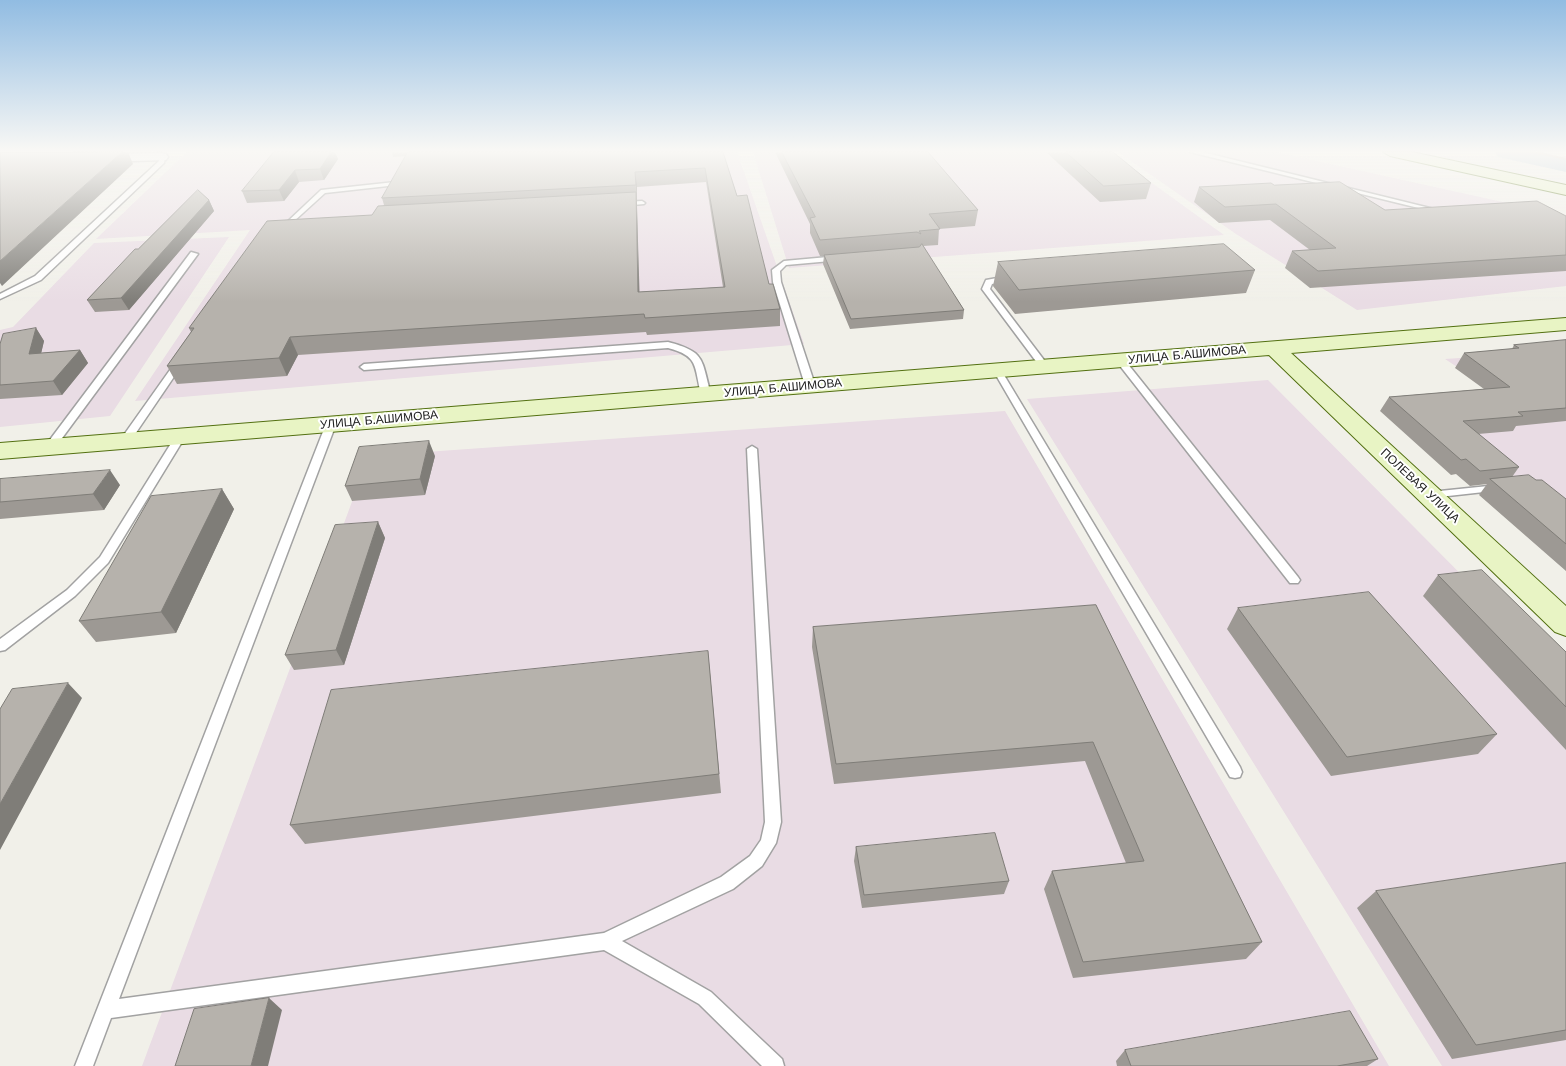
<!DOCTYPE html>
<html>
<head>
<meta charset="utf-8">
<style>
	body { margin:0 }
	canvas { display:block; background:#f1f0e9 }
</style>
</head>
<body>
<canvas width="1566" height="1066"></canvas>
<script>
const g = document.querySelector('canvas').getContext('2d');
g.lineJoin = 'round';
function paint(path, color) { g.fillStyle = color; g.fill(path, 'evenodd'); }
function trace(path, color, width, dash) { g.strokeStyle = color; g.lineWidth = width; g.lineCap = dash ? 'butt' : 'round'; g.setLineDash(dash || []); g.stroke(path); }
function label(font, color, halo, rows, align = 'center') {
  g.font = font + ' "Work Sans",sans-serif'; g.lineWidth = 4; g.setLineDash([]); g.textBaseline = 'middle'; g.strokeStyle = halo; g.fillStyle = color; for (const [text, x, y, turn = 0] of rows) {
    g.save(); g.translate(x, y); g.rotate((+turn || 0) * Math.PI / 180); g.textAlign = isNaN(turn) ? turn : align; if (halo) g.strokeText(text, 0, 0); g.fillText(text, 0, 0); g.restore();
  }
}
paint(new Path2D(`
	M 187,152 L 737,152 L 804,344 L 135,401 L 250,230 L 96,239 Z
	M 753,152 L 1109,152 L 1224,235 L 789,268 Z
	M 1118,152 L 1276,152 L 1566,216 L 1566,286 L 1357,310 L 1236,234 Z
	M 229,237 L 110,416 L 0,427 L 0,330 L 13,327 L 94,243 Z
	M 1566,351 L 1566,554 L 1411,420 L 1527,413 L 1445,359 Z
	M 1268,380 L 1566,680 L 1566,1066 L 1442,1066 L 1027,399 Z
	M 1005,411 L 1389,1066 L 142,1066 L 369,456 Z`), '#e9dce4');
paint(new Path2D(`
	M 1495,152 L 1540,152 L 1566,158 L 1566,172 L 1498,157 Z`), '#afc7d9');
const lane = new Path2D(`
	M 1190,152 L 1202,152 L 1442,211 L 1439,213 Z
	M 160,156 L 165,157 L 164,163 L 41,280 L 0,299 L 0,294 L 35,276 L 159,161 Z
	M 395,182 L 397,183 L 397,185 L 325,193 L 292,223 L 287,222 L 321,190 Z
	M 642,201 L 645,203 L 644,204 L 622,206 L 619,204 L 622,202 Z
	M 191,252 L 198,254 L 54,449 L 46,449 L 45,447 L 46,445 Z
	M 839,256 L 843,258 L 842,260 L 786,265 L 780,271 L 781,282 L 815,385 L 810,388 L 805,385 L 773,282 L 772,270 L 784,261 Z
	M 1008,276 L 1011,276 L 1011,280 L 992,284 L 990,289 L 1047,364 L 1047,368 L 1041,368 L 982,289 L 986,280 Z
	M 668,342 C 706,352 701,359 711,394 L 709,396 L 703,396 L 701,394 C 694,366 699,356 668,348 L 364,370 L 360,367 L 364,364 Z
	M 1120,357 L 1123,358 L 1298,577 L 1300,580 L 1298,583 L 1290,583 L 1117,362 L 1116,360 Z
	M 180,359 L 184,362 L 129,443 L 121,443 L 120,441 L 121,439 L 177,360 Z
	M 997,367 L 1001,370 L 1240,767 L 1242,772 L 1240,777 L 1235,778 L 1230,777 L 993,370 Z
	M 331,421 L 336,424 L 119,999 L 604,933 L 721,877 L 750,856 L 761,840 L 765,822 L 747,449 L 752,446 L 757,449 L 781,822 L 776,843 L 762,866 L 733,889 L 622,941 L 711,992 L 782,1059 L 784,1066 L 762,1066 L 699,1004 L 604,950 L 111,1018 L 93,1066 L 75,1066 L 326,424 Z
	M 180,434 L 185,437 L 108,563 L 75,596 L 5,650 L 0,651 L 0,639 L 67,590 L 100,557 L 175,437 Z
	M 1498,485 L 1502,486 L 1503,488 L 1502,490 L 1430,498 L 1425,495 L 1430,492 Z`);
const street = new Path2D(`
	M 162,153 L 166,154 L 168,157 L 166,160 L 98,162 L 92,158 L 98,154 Z`);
const secondary = new Path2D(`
	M 1383,152 L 1412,152 L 1566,185 L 1566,195 L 1390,156 Z
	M 1566,318 L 1566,330 L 1291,353 L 1566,606 L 1566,636 L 1555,632 L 1269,355 L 0,459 L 0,443 Z`);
trace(lane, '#a2a2a2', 3);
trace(street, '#a2a2a2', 3);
trace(secondary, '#537011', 2);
trace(new Path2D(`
	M 1534,152 L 1566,159`), '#eca07f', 2, [1, 1]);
paint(lane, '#fff');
paint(street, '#fff');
paint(secondary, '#e8f4c4');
paint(new Path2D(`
	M 274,152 L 338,159 L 324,180 L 299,182 L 284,201 L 247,203 L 242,191 Z
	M 392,152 L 723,152 L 737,196 L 769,284 L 780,309 L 780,326 L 647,335 L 646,332 L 298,355 L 287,376 L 177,384 L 167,366 L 191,332 L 189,328 L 372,215 L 384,205 L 382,198 L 406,156 L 393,157 ZM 706,182 L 723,287 L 639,292 L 637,207 L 637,187 Z
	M 775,152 L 928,152 L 978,210 L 975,226 L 939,229 L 938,245 L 923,246 L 964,310 L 963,319 L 850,329 L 823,264 L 824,256 L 820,256 L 810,233 L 810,224 Z
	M 1046,152 L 1113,152 L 1151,183 L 1146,199 L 1100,202 Z
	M 1274,185 L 1385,210 L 1566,216 L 1566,271 L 1310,288 L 1285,268 L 1292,251 L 1310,250 L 1270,220 L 1219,223 L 1194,202 L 1199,187 Z
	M 209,200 L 214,211 L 129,310 L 95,312 L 87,300 L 138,249 Z
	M 998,262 L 1255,270 L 1246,293 L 1015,314 L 993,286 Z
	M 36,328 L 44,341 L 41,353 L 80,350 L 88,363 L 62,395 L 0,399 L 0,385 Z
	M 1566,340 L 1566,421 L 1516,426 L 1513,431 L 1478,434 L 1519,467 L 1512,477 L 1536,480 L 1566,499 L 1566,571 L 1479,495 L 1487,484 L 1470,486 L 1456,474 L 1451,475 L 1380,411 L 1389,397 L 1484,389 L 1455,368 L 1464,353 L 1512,349 L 1514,345 Z
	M 435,456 L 425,495 L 352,501 L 345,486 Z
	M 0,479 L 120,485 L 104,510 L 0,519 Z
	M 222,489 L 234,509 L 176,633 L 96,642 L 79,621 Z
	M 378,522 L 385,538 L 344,665 L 294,670 L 285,655 Z
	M 1438,575 L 1566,652 L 1566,750 L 1423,596 Z
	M 1096,605 L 1262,942 L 1246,959 L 1073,978 L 1044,889 L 1052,871 L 1126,863 L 1085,761 L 834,784 L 812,647 L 813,627 Z
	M 1238,608 L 1497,734 L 1478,754 L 1331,776 L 1227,629 Z
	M 708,651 L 721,793 L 305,844 L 290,825 Z
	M 856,847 L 1009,881 L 1004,894 L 862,908 L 854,861 Z
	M 1566,863 L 1566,1040 L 1452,1059 L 1357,908 L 1376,891 Z
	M 1125,1050 L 1378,1059 L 1367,1066 L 1117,1066 L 1116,1061 Z`), '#9d9994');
paint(new Path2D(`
	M 122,152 L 128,152 L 133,164 L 2,286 L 0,283 L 0,261 Z
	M 331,152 L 335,152 L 338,159 L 324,180 L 320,169 Z
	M 295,170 L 299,182 L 284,201 L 279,190 Z
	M 635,172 L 637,187 L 637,199 L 636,185 Z
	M 636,192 L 637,207 L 640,309 L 638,292 Z
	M 209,200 L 214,211 L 129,310 L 121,298 Z
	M 36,328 L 44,341 L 38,367 L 29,354 Z
	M 290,337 L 298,355 L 287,376 L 279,358 Z
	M 80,350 L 88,363 L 62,395 L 53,381 Z
	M 429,441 L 435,456 L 425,495 L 420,479 Z
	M 110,470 L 120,485 L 104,510 L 93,494 Z
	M 222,489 L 234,509 L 176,633 L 161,612 Z
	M 378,522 L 385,538 L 344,665 L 336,650 Z
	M 68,683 L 82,698 L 0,850 L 0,804 Z
	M 269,998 L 282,1010 L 268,1066 L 251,1066 Z`), '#7f7d78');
const building = new Path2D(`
	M 122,152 L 0,261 L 0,153 Z
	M 274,152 L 331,152 L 320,169 L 295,170 L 279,190 L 242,191 Z
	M 408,152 L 723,152 L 737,196 L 747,195 L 769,284 L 773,284 L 780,309 L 645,318 L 644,314 L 290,337 L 279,358 L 167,366 L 194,328 L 189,328 L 267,221 L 372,215 L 378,206 L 636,192 L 638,292 L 725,287 L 705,168 L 635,172 L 636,185 L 382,198 Z
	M 782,152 L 928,152 L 978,210 L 929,214 L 940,229 L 919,231 L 921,234 L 917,232 L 820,240 L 810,218 L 815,217 Z
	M 1066,152 L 1113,152 L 1151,183 L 1104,186 Z
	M 1340,182 L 1385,210 L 1537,201 L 1566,216 L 1566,255 L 1318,271 L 1292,251 L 1336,248 L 1276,204 L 1225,207 L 1199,187 L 1271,183 L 1274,185 Z
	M 198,190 L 209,200 L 121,298 L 87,300 L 135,249 L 138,249 Z
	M 922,244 L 964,310 L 851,319 L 824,255 L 919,247 Z
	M 1224,244 L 1255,270 L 1019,290 L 998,262 Z
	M 36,328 L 29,354 L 80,350 L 53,381 L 0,385 L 0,344 L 3,334 Z
	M 1566,340 L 1566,408 L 1518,412 L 1523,416 L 1463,421 L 1519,467 L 1480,471 L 1466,459 L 1461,460 L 1389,397 L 1510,387 L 1464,353 L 1519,348 L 1514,345 Z
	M 429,441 L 420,479 L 345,486 L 359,447 Z
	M 110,470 L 93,494 L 0,502 L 0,479 Z
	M 1529,475 L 1536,480 L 1542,480 L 1566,499 L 1566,544 L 1490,479 Z
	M 222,489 L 161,612 L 79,621 L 151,496 Z
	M 378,522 L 336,650 L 285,655 L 335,525 Z
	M 1482,570 L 1566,652 L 1566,707 L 1438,575 Z
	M 1369,592 L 1497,734 L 1347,757 L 1238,608 Z
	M 1096,605 L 1262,942 L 1083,962 L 1052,871 L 1144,861 L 1093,742 L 836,764 L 813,627 Z
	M 708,651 L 719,774 L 290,825 L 331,690 Z
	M 68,683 L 0,804 L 0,709 L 12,689 Z
	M 995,833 L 1009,881 L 864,895 L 856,847 Z
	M 1566,863 L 1566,1030 L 1476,1045 L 1376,891 Z
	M 269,998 L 251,1066 L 175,1066 L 194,1009 Z
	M 1350,1011 L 1378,1059 L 1337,1066 L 1131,1066 L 1125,1050 Z`);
paint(building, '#b6b2ac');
trace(building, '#7f7d78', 1);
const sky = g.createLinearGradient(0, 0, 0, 302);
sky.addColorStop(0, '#91bce2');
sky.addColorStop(0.5, '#f9f8f5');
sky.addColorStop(1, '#f9f8f500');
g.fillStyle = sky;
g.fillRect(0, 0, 1566, 302);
label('12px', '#212121', '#fff', [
	["УЛИЦА Б.АШИМОВА",1187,355,-5],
	["УЛИЦА Б.АШИМОВА",783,388,-5],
	["УЛИЦА Б.АШИМОВА",379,420,-5],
	["ПОЛЕВАЯ УЛИЦА",1420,486,43]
]);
</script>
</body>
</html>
